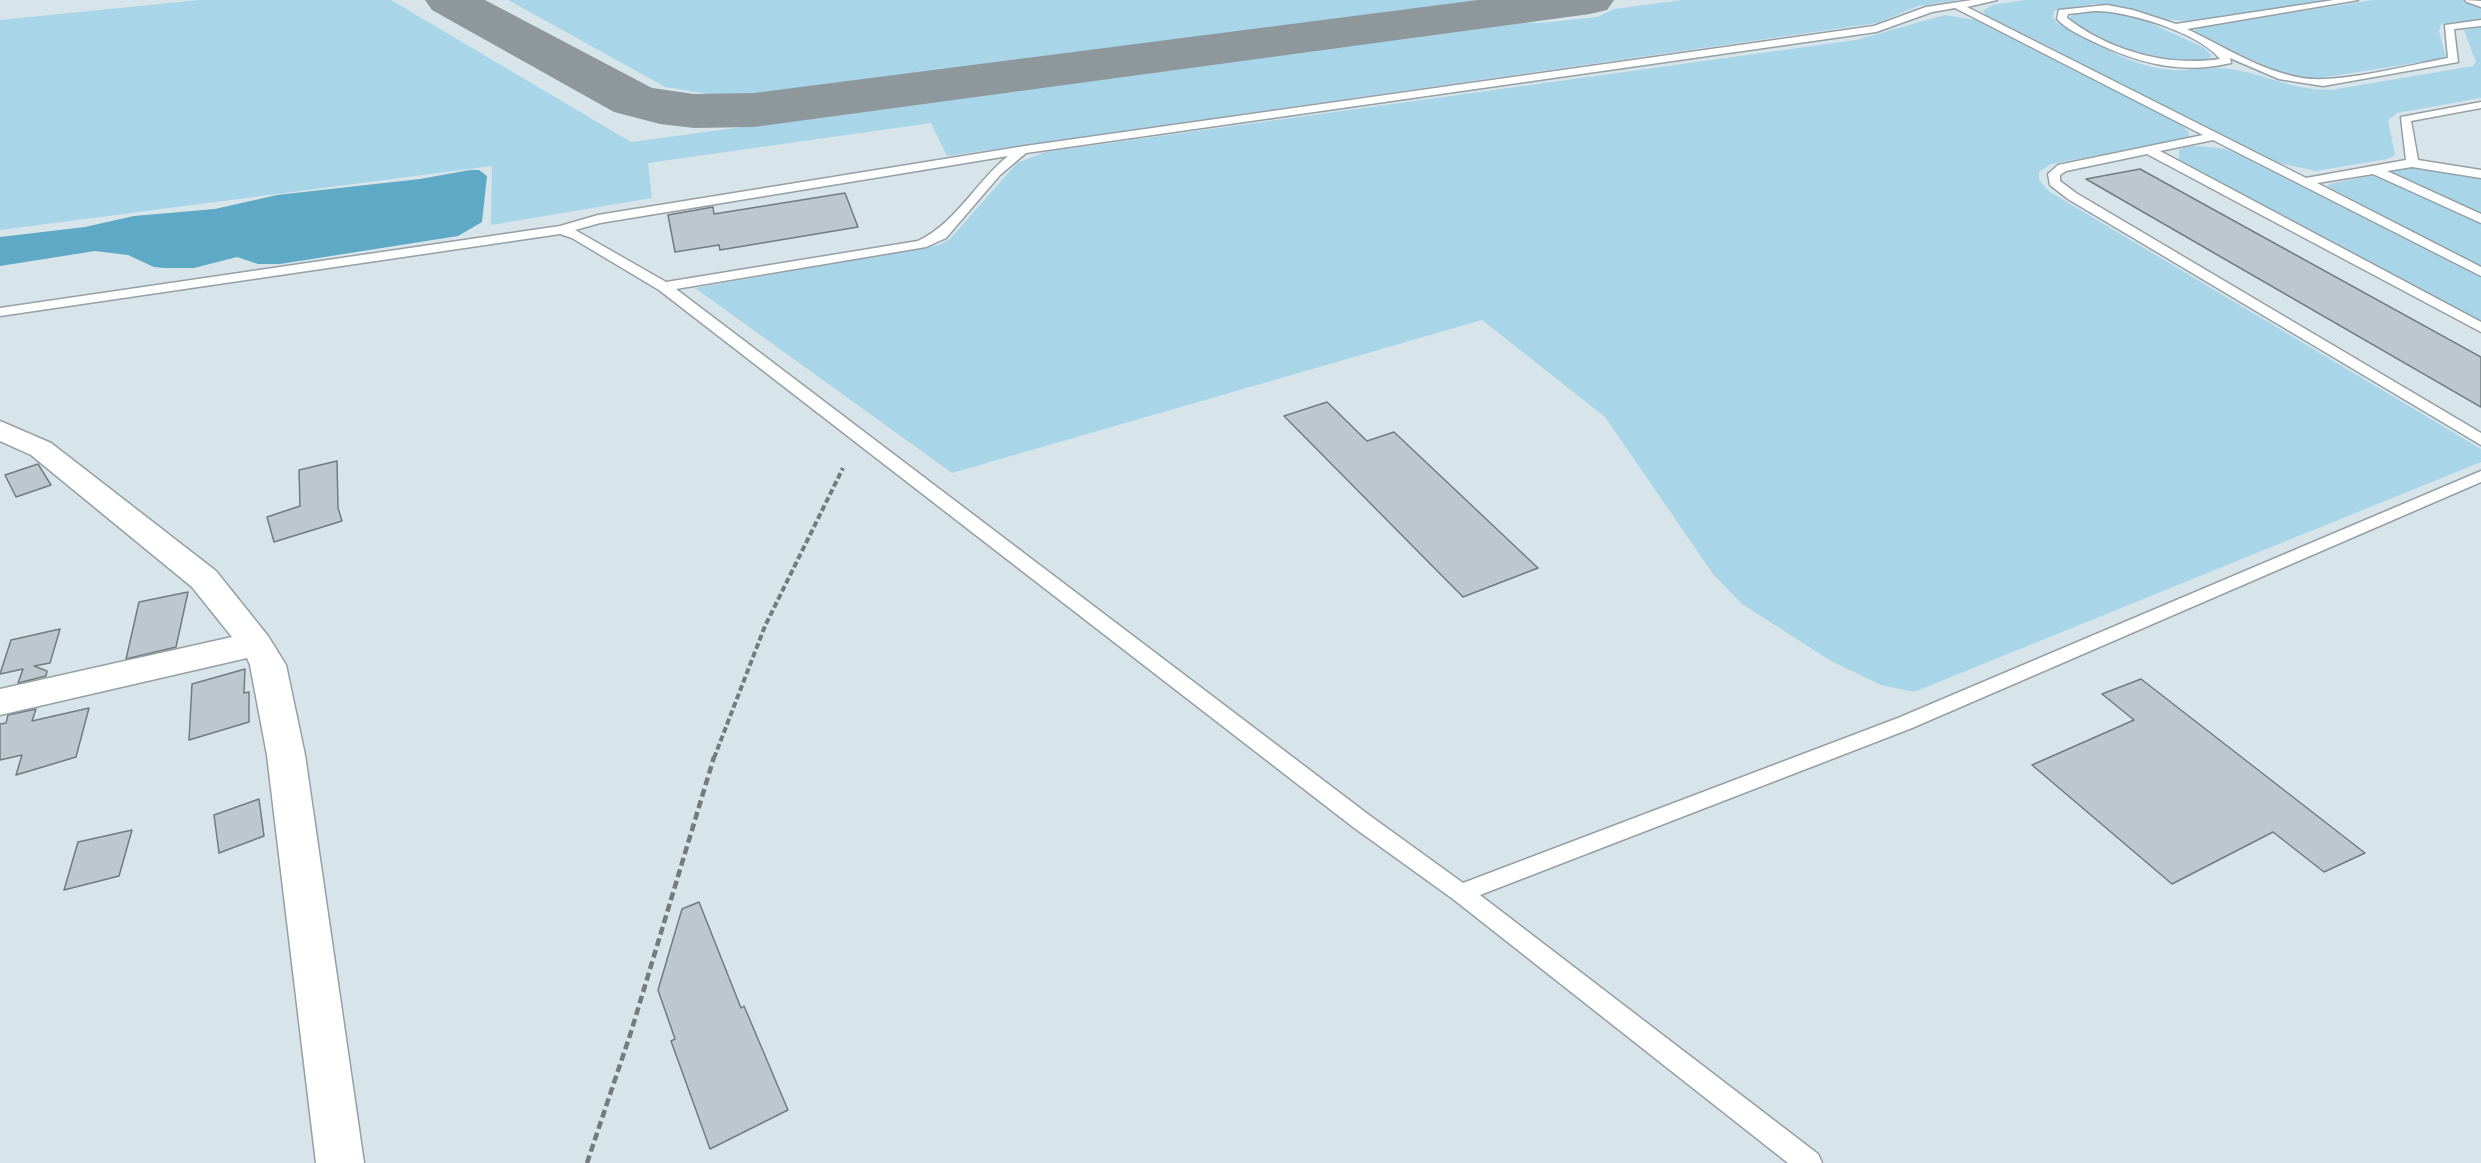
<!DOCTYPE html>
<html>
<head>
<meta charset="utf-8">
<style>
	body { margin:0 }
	canvas { display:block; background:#d7e4e9 }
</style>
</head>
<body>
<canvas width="2481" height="1163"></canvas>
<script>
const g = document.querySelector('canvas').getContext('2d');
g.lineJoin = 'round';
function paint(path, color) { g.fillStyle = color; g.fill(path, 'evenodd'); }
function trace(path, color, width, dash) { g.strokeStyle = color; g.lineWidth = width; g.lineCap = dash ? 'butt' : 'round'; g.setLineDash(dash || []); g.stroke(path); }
paint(new Path2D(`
	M 199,0 L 391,0 L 631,142 L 1521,22 L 1540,23 L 1597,17 L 1614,9 L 1682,0 L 1959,0 L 1918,6 L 1877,23 L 947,156 L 931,123 L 648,163 L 652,198 L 491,225 L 492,166 L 0,230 L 0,20 Z
	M 508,0 L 1480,0 L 753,96 L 708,94 L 665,87 Z
	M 2025,0 L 2341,0 L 2195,22 L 2163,19 L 2121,6 L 2094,4 L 2054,11 L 2053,17 L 2057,23 C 2090,39 2126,64 2163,69 C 2188,73 2212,65 2237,70 C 2271,77 2295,90 2331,90 L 2473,66 L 2476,62 L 2464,30 L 2481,27 L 2481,98 L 2397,113 L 2388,120 L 2395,155 L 2387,159 L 2316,171 L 2274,162 L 1986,16 L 1983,11 L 1992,5 Z
	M 2373,0 L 2465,0 L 2481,6 L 2481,19 L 2441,24 L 2439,31 L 2446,58 L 2308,80 L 2290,76 L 2199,37 L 2194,32 L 2196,28 Z
	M 2095,9 L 2132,15 L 2203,47 L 2212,56 C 2191,78 2087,38 2069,20 L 2073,13 Z
	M 1945,15 L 1975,20 L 2181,125 L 2189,132 L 2189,137 L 2177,140 L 2051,164 L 2039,172 L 2039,180 L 2050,192 L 2481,449 L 2481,462 L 1914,692 L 1881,685 L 1831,661 L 1742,604 L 1713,574 L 1605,417 L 1482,320 L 952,473 L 695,288 L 939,245 L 950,239 L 1017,163 L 1045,152 L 1856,40 Z
	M 2199,146 L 2226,149 L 2237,154 L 2481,277 L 2481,323 L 2189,168 L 2179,160 L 2179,150 L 2185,147 Z
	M 2411,168 L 2426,168 L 2481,177 L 2481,266 L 2328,187 L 2329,184 Z`), '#a8d6e8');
paint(new Path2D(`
	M 470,170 L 479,170 L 487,176 L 482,222 L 458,236 L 280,264 L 258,264 L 237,257 L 194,268 L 165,268 L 154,267 L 128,255 L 95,251 L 0,266 L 0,237 L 85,227 L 134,216 L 215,209 L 277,195 L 420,179 Z`), '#5da9c6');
paint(new Path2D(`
	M 425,0 L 485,0 L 652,88 L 694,94 L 754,93 L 1478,0 L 1614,0 L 1607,10 L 1590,14 L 754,127 L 694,128 L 660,124 L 614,112 L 432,10 Z`), '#8e989c');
const building = new Path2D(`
	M 2140,169 L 2481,357 L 2481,407 L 2086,179 Z
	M 845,193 L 858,227 L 720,250 L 719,245 L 675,252 L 668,215 L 713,207 L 714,214 Z
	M 1327,402 L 1367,441 L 1394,432 L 1538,568 L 1463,597 L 1284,416 Z
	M 337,461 L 338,508 L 342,521 L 274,542 L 267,517 L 300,506 L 299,470 Z
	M 38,464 L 51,485 L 16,497 L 5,475 Z
	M 188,592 L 176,647 L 126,659 L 139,602 Z
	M 60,629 L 50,663 L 34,666 L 47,671 L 46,676 L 18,683 L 23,669 L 0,674 L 11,640 Z
	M 245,669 L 244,693 L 249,692 L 249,722 L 189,740 L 192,684 Z
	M 2141,679 L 2365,853 L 2324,872 L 2273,832 L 2172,884 L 2032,765 L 2134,720 L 2102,694 Z
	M 89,708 L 76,757 L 16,775 L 22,755 L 0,760 L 0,724 L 6,723 L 8,715 L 36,709 L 32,721 Z
	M 259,799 L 264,836 L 219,853 L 214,815 Z
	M 132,830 L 119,876 L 64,890 L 78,842 Z
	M 699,902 L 741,1008 L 744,1006 L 788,1110 L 710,1149 L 671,1041 L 675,1039 L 658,990 L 682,909 Z`);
paint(building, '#bcc8ce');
trace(building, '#717c81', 1.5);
const service = new Path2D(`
	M 1972,0 L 1997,0 L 1967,7 L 2306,178 L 2406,160 L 2401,117 L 2481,102 L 2481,108 L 2411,121 L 2418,160 L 2481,170 L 2481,178 L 2412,167 L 2387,171 L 2481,214 L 2481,223 L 2373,174 L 2317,183 L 2481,267 L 2481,276 L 2213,140 L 2160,151 L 2481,322 L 2481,332 L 2147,154 L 2066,171 L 2060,175 L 2060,181 L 2076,193 L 2481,433 L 2481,445 L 2068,199 L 2050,185 L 2048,174 L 2058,165 L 2203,135 L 1955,8 L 1932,12 L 1876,32 L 1026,153 L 1000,175 L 946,238 L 926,247 L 676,289 L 1369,815 L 1463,883 L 1898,718 L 2481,471 L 2481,482 L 1912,728 L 1480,895 L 1818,1154 L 1822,1163 L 1788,1163 L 1453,899 L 1353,827 L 659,290 L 572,238 L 560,234 L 0,316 L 0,308 L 560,226 L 598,215 L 1025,146 L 1874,26 L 1926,7 ZM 1008,156 C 976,182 955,224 918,241 L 666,282 L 575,230 L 600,223 Z
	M 2334,0 L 2358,0 L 2187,29 C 2223,46 2261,71 2302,78 C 2338,84 2410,65 2448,58 L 2445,25 L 2481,20 L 2481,26 L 2454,29 L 2458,62 L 2323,86 L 2279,79 L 2230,58 L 2231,63 C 2181,75 2137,63 2092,41 C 2080,35 2066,29 2057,19 L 2059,10 L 2107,5 L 2133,10 L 2176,24 ZM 2094,11 C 2126,10 2200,33 2220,59 C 2167,67 2110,51 2067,18 L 2068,14 Z
	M 2465,0 L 2481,1 L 2481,7 L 2467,2 Z`);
const minor = new Path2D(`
	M 0,421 L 51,443 L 216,571 L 268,636 L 286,665 L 305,755 L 364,1163 L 316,1163 L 267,755 L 250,665 L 247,658 L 0,715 L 0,689 L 232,637 L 192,587 L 31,455 L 0,441 Z`);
trace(service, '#94a0a5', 3);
trace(minor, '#94a0a5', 3);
trace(new Path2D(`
	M 714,758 L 765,626 L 843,468`), '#727b7e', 4, [6, 3]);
trace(new Path2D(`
	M 587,1163 L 631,1032 L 714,757`), '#727b7e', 4.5, [8, 4]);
paint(service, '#fff');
paint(minor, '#fff');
</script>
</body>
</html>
